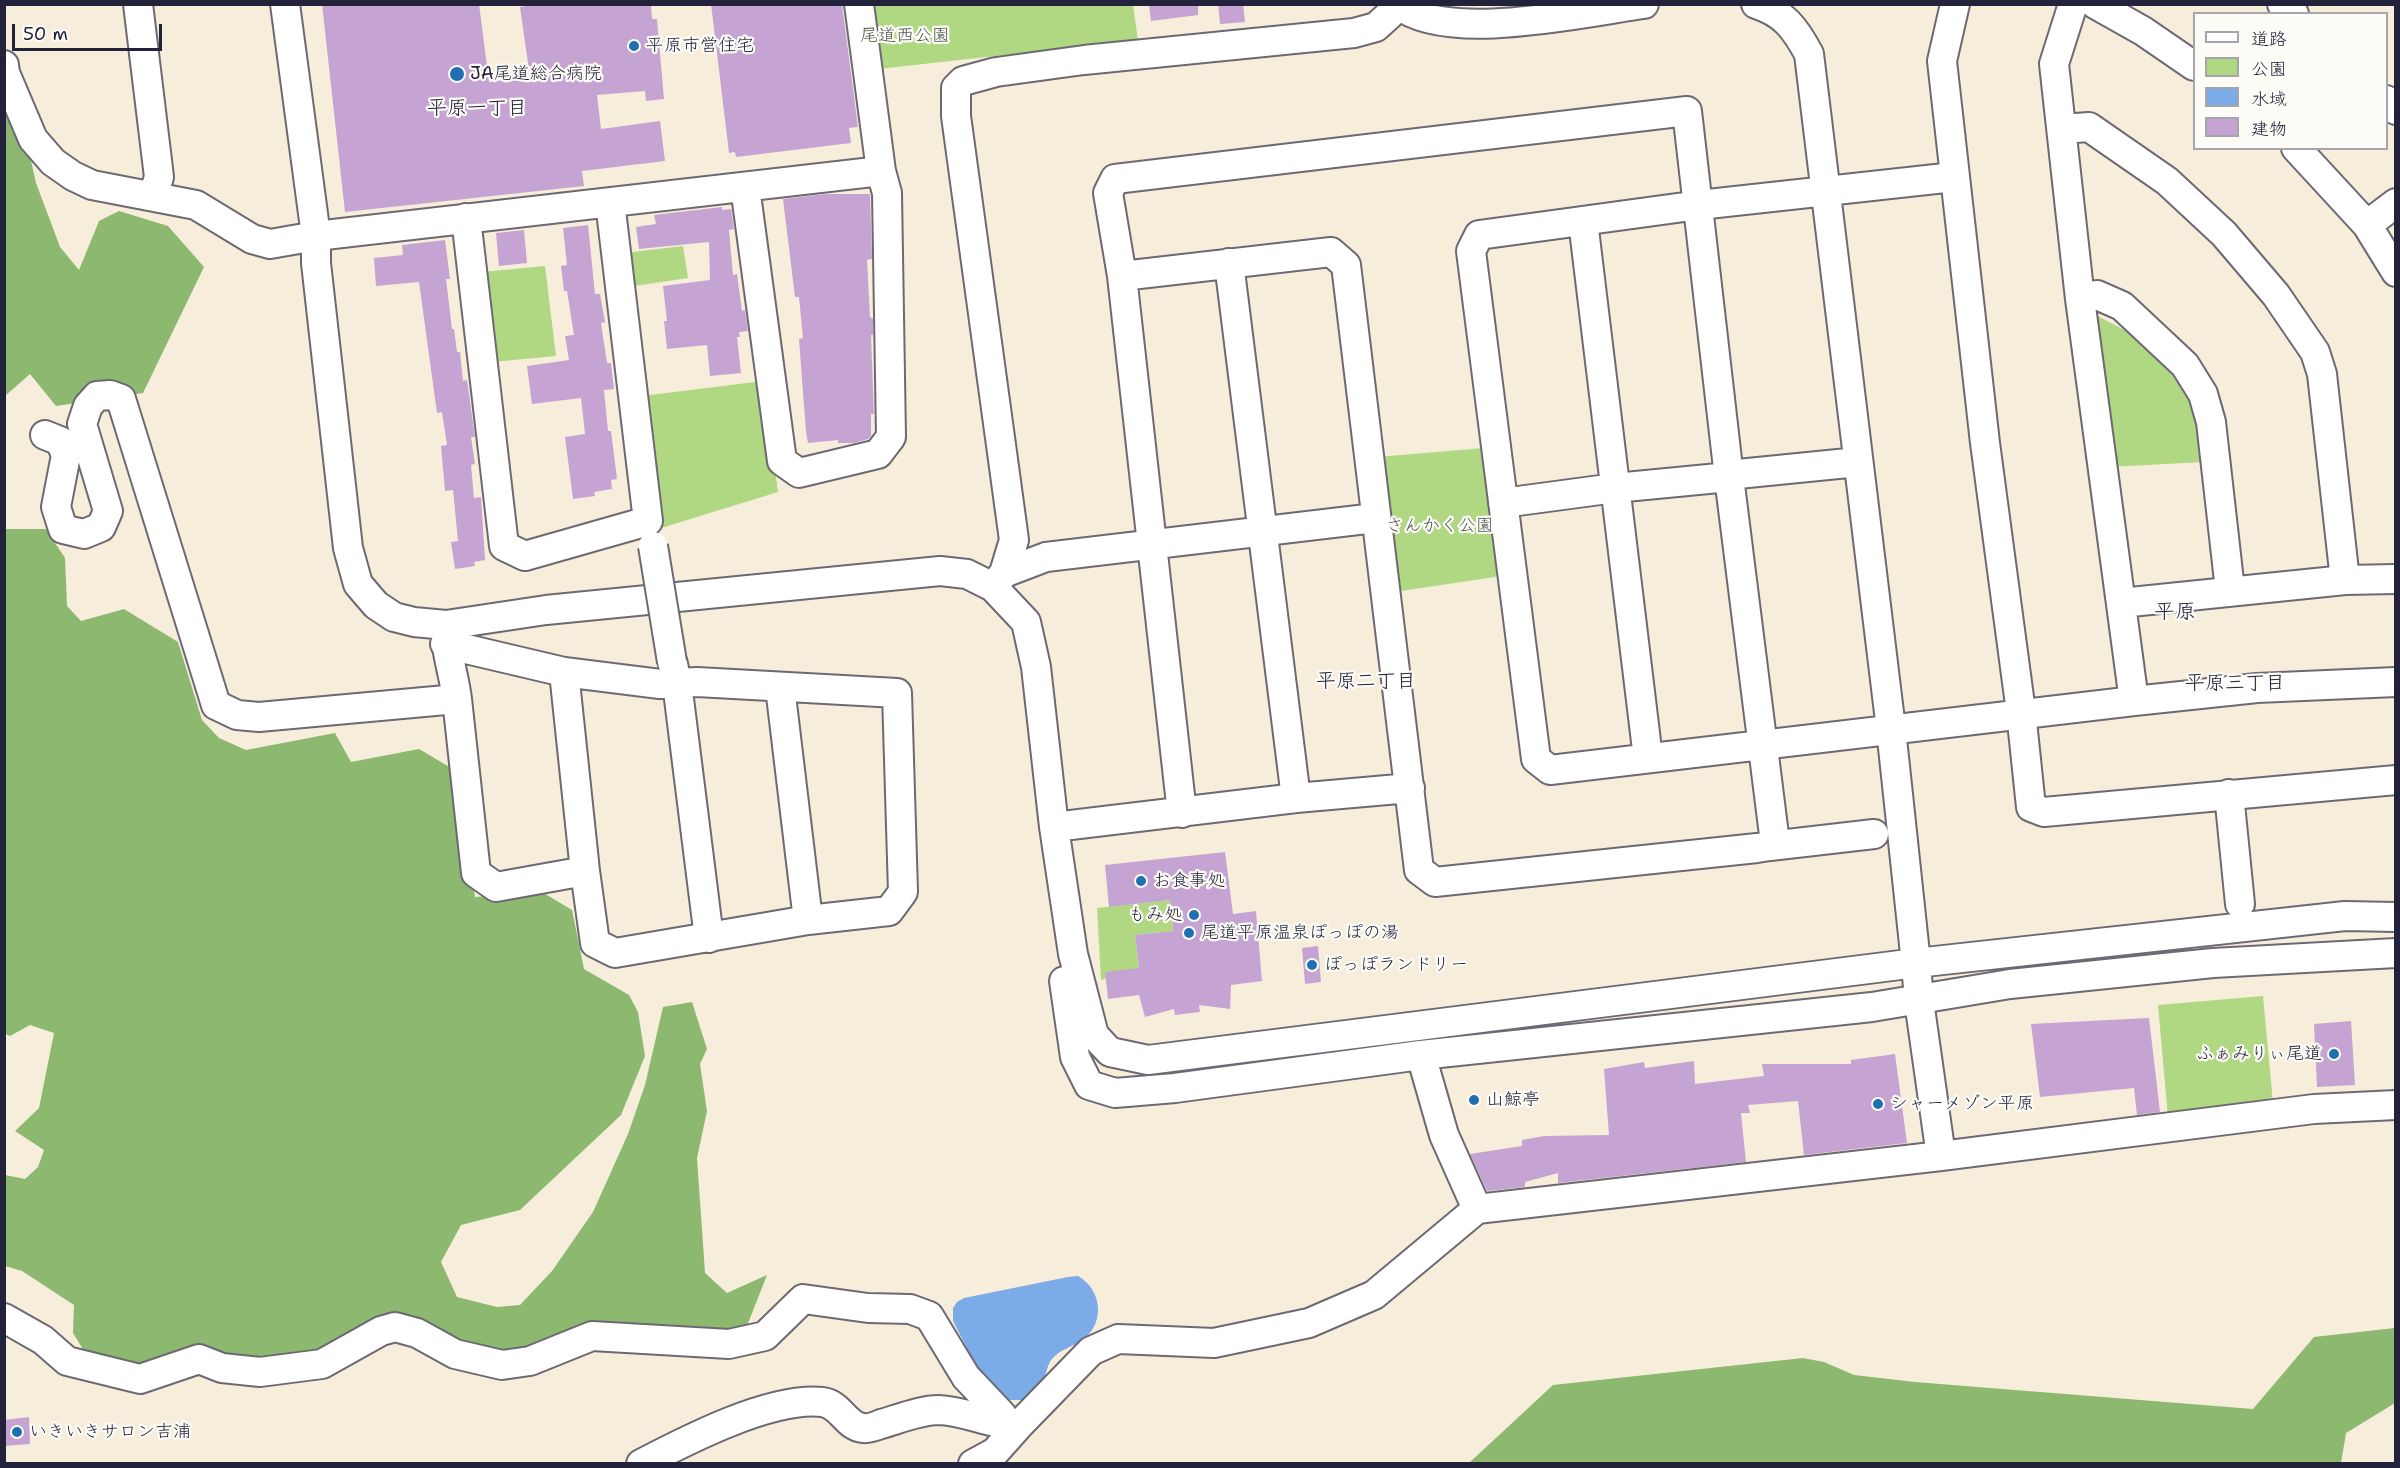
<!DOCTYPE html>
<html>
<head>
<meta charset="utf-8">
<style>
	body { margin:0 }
	#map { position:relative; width:2400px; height:1468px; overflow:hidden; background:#f7eddb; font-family:"Shantell Sans","Klee One",sans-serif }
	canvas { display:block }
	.frame { position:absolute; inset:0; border:6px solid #22223b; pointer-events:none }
	.legend { position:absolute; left:2193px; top:12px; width:195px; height:138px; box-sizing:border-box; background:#fdfcf7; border:2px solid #a5a5ac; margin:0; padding:8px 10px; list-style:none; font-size:18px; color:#22223b }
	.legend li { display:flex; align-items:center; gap:12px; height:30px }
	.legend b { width:30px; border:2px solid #a5a5ac }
	.scale { position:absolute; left:12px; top:24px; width:150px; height:27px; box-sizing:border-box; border:3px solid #22223b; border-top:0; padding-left:8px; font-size:18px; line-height:21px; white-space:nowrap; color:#22223b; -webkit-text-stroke:4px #fdfcf7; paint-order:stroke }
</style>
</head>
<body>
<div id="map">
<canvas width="2400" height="1468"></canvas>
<div class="frame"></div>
<ul class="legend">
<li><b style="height:8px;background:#fff"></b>道路</li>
<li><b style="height:16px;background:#b0d882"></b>公園</li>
<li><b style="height:16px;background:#7cace7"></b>水域</li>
<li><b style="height:16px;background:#c5a4d3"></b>建物</li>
</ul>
<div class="scale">50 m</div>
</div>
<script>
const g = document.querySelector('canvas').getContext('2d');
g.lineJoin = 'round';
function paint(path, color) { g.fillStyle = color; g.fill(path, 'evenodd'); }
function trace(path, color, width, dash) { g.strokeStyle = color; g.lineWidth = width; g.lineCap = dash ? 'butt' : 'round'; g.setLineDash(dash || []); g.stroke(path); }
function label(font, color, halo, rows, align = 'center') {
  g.font = font + ' "Shantell Sans","Klee One",sans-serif'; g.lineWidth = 4.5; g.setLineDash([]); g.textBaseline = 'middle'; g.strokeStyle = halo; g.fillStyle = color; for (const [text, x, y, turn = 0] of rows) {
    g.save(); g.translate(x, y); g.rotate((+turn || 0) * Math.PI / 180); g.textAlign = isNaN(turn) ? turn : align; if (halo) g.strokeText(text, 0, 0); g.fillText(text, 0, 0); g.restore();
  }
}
paint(new Path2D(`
	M 871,5 L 1133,5 L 1138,40 L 879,69 Z
	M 683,246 L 688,278 L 628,287 L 624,253 Z
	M 545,266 L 556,356 L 492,362 L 482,272 Z
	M 2086,310 L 2136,336 L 2188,386 L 2203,462 L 2109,467 Z
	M 763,381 L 778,492 L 658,529 L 642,396 Z
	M 1484,448 L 1501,576 L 1395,592 L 1377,457 Z
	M 1170,900 L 1173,931 L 1135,935 L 1139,968 L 1101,980 L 1097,908 Z
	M 2263,996 L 2273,1103 L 2168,1118 L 2158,1005 Z`), '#b0d882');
paint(new Path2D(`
	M 4,111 L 28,147 L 36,183 L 60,247 L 79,270 L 99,221 L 119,211 L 168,226 L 204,267 L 143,393 L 56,406 L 30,374 L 5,396 Z
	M 5,529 L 46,529 L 65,558 L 67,606 L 81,621 L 124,609 L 178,642 L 202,720 L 219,738 L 246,750 L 335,733 L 351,762 L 419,749 L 453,769 L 475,897 L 542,892 L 572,910 L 584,969 L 629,995 L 638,1012 L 645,1056 L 621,1115 L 520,1210 L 461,1225 L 441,1262 L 457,1297 L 497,1307 L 520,1305 L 552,1271 L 593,1212 L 628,1134 L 645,1085 L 663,1007 L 692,1002 L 707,1049 L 700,1064 L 707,1111 L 697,1158 L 705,1273 L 727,1293 L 767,1275 L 745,1331 L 499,1362 L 413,1326 L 329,1352 L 142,1373 L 89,1359 L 73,1333 L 74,1305 L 22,1271 L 5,1266 L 5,1175 L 25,1179 L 38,1167 L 44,1150 L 15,1131 L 39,1108 L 54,1033 L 30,1025 L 10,1036 L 5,1034 Z
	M 2395,1328 L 2395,1403 L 2346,1433 L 2341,1463 L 1469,1463 L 1553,1385 L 1803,1358 L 1824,1362 L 1854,1375 L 1915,1382 L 2253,1409 L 2314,1337 Z`), '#8cb870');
paint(new Path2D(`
	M 1078,1276 C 1101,1289 1106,1321 1084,1339 C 1074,1347 1058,1349 1050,1362 C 1047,1367 1046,1374 1044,1379 C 1041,1387 1031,1394 1025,1400 L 1009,1400 L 979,1372 L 953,1321 L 953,1308 L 957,1302 L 964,1298 L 1068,1277 Z`), '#7cace7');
paint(new Path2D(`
	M 322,4 L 479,4 L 489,82 L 530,77 L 520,7 L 540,4 L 651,4 L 652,19 L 657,19 L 664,99 L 646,101 L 645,91 L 597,95 L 601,129 L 660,121 L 665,161 L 582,171 L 584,186 L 345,212 Z
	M 711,4 L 842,4 L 858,127 L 849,128 L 851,143 L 736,157 L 735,152 L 729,153 Z
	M 1149,4 L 1198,4 L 1198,15 L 1151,21 Z
	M 1218,4 L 1243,4 L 1245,22 L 1220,24 Z
	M 825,194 L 870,194 L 872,259 L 867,260 L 870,317 L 873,319 L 873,335 L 871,335 L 874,414 L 871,414 L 871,436 L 868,439 L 854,443 L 838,443 L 838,440 L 808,443 L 806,432 L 799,339 L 803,338 L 799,297 L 795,297 L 783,199 Z
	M 722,207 L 722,210 L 731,209 L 734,229 L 729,230 L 733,275 L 737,274 L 742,311 L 745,310 L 748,331 L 739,332 L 740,337 L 737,337 L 741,373 L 710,376 L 707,345 L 667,349 L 664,321 L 667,321 L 663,286 L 710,280 L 709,242 L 639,249 L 636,227 L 656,224 L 654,215 Z
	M 588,225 L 595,294 L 600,294 L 605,322 L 601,323 L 607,363 L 611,363 L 614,389 L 604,390 L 608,431 L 611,431 L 617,479 L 611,480 L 612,489 L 594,492 L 595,496 L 573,499 L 565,437 L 585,434 L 581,398 L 532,404 L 527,366 L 569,360 L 565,336 L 574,335 L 567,291 L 564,291 L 561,266 L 567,265 L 563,228 Z
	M 524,230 L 527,263 L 499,266 L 496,233 Z
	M 445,240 L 450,279 L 446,279 L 452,329 L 454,329 L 457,352 L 460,352 L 463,381 L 467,380 L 473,423 L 475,437 L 471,437 L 475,464 L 471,465 L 474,498 L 481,497 L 485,560 L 474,562 L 475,566 L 455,569 L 451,542 L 458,541 L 453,490 L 445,491 L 441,446 L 447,445 L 442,412 L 437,413 L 419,282 L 376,286 L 374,258 L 403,255 L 402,245 Z
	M 1225,852 L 1233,914 L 1256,911 L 1262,981 L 1231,985 L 1230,1009 L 1199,1005 L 1200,1012 L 1175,1015 L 1174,1009 L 1145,1017 L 1139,995 L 1108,999 L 1105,972 L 1139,968 L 1135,935 L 1173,931 L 1170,900 L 1109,907 L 1105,865 Z
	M 1318,946 L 1321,982 L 1305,984 L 1302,948 Z
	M 2149,1018 L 2160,1112 L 2137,1115 L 2134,1088 L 2040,1097 L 2031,1024 Z
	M 2351,1021 L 2355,1085 L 2317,1087 L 2314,1024 Z
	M 1895,1054 L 1907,1143 L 1804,1155 L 1798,1101 L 1748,1105 L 1750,1113 L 1741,1113 L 1746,1162 L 1558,1183 L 1558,1173 L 1525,1182 L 1525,1187 L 1487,1191 L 1470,1154 L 1522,1146 L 1522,1140 L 1544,1136 L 1609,1135 L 1604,1069 L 1644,1062 L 1645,1068 L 1694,1061 L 1695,1084 L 1764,1076 L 1762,1064 L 1851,1064 L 1851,1060 Z
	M 29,1417 L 30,1444 L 4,1446 L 4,1420 Z`), '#c5a4d3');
const minor = new Path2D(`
	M 138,4 L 159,177 L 153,196
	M 285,4 L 316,236 L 316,263 L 348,548 L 358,584 L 376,605 L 394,617 L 414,622 L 446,625 L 546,610 L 940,571 L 967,574 L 993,587 L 1026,622 L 1036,667 L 1054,827 L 1073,954 L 1094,1035 L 1110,1052 L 1148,1060 L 1916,963 L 2345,916 L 2396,917
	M 1398,4 C 1445,44 1585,12 1644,4
	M 1756,4 C 1784,13 1795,28 1809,54 L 1891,729 L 1916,963 L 1919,1001 L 1941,1156
	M 1955,4 L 1942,61 L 1985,443 L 2021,712 L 2031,807 L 2044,812 L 2396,780
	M 2073,4 L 2054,64 L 2080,299 L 2134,701
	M 2095,4 L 2143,31 L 2194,66
	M 2282,4 L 2294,14
	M 4,65 L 5,73 L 33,139 L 53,162 L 73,176 L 92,185 L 196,205 L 252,239 L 270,244 L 316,236 L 881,171
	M 2386,100 L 2396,110
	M 2062,129 L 2089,127 L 2167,181 L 2224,234 L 2276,295 L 2315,352 L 2322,374 L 2345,580
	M 2296,148 L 2367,225 L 2396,272
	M 1954,177 L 1699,205 L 1479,235 L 1471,251 L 1536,759 L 1550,770 L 2134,701 L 2257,688 L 2396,682
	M 745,187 L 782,461 L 799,473 L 878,454 L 891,437 L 887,193 L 881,171 L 859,4
	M 466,218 L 504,546 L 525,556 L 648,521 L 610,202
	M 1583,221 L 1648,758
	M 2367,225 L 2396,203
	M 1229,263 L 1296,798
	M 1122,276 L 1331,252 L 1346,265 L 1419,870 L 1435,882 L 1757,848 L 1770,846 L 1774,835 L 1729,477 L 1687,111 L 1115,179 L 1108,193 L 1122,276 L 1182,813
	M 2080,299 L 2097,295 L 2122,306 L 2185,365 L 2203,394 L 2211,422 L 2230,590
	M 45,435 L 60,441 L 66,455 L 56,507 L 63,529 L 84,534 L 101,527 L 108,511 L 82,424 L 88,406 L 97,396 L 110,395 L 121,399 L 216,705 L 237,715 L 259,717 L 457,699
	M 1503,503 L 1615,488 L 1729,477 L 1738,474 L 1858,462
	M 1004,573 L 1046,557 L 1375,518
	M 993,587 L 1004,573 L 1014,540 L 956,116 L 956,88 L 963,81 L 996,72 L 1084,60 L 1354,33 L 1376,27 L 1399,6
	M 2121,603 L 2345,580 L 2396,579
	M 446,627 C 445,651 454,674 457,699 L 476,873 L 496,887 L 585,871
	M 445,644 L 564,672 L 660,684 L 697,682 L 897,693 L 903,892 L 889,911 L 808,920 L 615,953 L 595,943 L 585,871 L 564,672
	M 673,664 L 677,683 L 709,938
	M 780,687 L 808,920
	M 2229,794 L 2240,904
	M 1054,827 L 1296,798 L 1410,788
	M 1770,846 L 1874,834
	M 1064,981 L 1075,1057 L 1089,1085 L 1115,1093 L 1175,1088 L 1421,1055 L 1872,1007 L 2010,984 L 2213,963 L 2396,953
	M 1421,1055 L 1444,1135 L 1477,1209 L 1941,1156 L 2314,1109 L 2396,1105
	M 4,1318 L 43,1340 L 67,1361 L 140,1379 L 199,1359 L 222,1368 L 260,1372 L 322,1364 L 381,1331 L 395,1327 L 417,1333 L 455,1354 L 502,1365 L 530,1361 L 592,1336 L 729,1344 L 765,1336 L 803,1299 L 868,1308 L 910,1309 L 929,1316 L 966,1377 L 1002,1415 L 1003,1425
	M 641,1464 C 687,1440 770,1397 822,1402 C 841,1404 845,1426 863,1428 C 868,1429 876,1426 881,1424 C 899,1419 920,1410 939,1410 C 967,1411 992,1426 1020,1424 L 1091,1351 L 1118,1339 L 1214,1343 L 1309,1323 L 1374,1295 L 1477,1209
	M 973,1464 L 995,1452 L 1020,1424`);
trace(minor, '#6d6973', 32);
trace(minor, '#fff', 28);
const minorBridge = new Path2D(`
	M 653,546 L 672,662`);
trace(minorBridge, '#6d6973', 32, []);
trace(minorBridge, '#fff', 28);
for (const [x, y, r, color] of [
	[634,46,6,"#1f6fb2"],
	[457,74,8,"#1f6fb2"],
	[1141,881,6,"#1f6fb2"],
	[1194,915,6,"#1f6fb2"],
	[1189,933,6,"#1f6fb2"],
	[1312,965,6,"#1f6fb2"],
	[2334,1054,6,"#1f6fb2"],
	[1474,1100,6,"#1f6fb2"],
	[1878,1104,6,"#1f6fb2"],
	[17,1432,6,"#1f6fb2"]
]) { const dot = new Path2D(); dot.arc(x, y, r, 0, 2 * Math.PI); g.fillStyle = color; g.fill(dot); trace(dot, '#fdfcf7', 2); }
label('18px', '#4d5950', '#fdfcf7', [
	["尾道西公園",905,36],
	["さんかく公園",1440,526]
]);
label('18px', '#22223b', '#fdfcf7', [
	["平原市営住宅",646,46],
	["JA尾道総合病院",470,74],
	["お食事処",1153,881],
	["もみ処",1182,915,"right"],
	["尾道平原温泉ぽっぽの湯",1201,933],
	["ぽっぽランドリー",1324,965],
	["ふぁみりぃ尾道",2322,1054,"right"],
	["山鯨亭",1486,1100],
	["シャーメゾン平原",1890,1104],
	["いきいきサロン吉浦",29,1432]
], 'left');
label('20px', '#22223b', '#fdfcf7', [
	["平原一丁目",477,109],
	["平原二丁目",1366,682],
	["平原三丁目",2235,684]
]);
label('21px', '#22223b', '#fdfcf7', [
	["平原",2175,613]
]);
</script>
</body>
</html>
